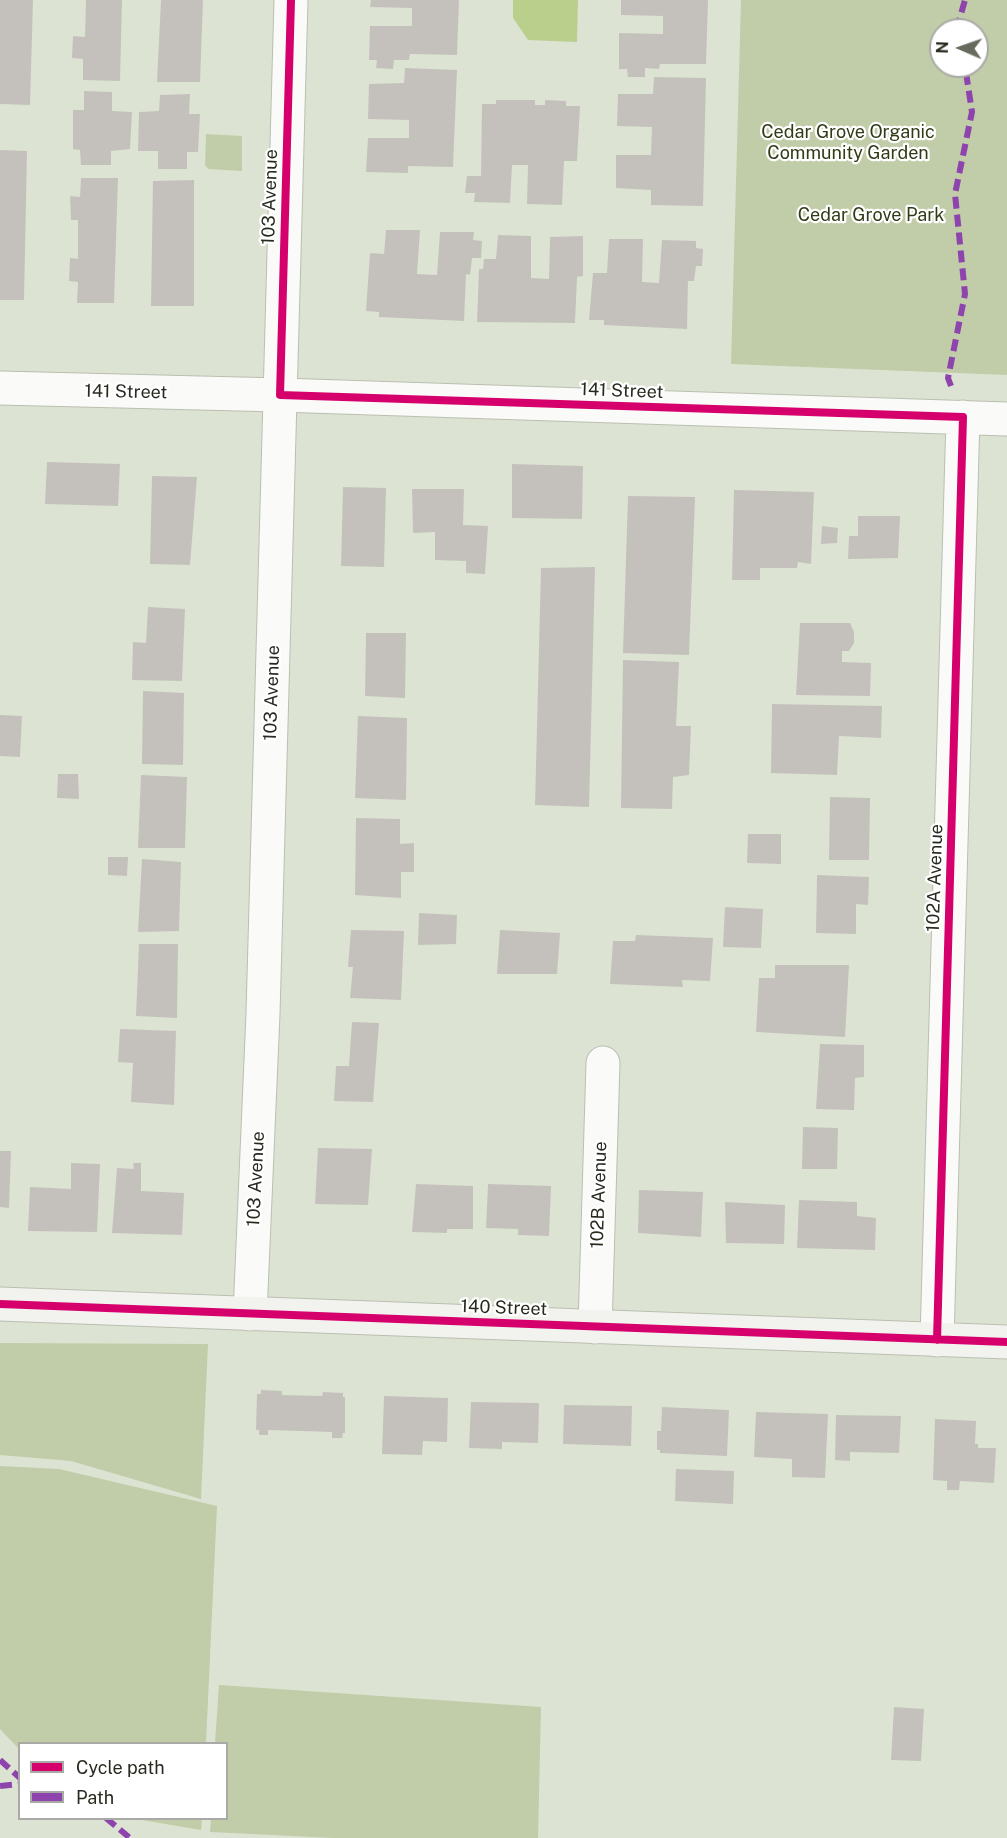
<!DOCTYPE html>
<html>
<head>
<meta charset="utf-8">
<style>
	body { margin:0 }
	#map { position:relative; width:1007px; height:1838px; overflow:hidden; background:#dde3d2; font-family:"Public Sans",sans-serif }
	canvas { display:block }
	.legend { position:absolute; left:18px; top:1742px; width:210px; height:78px; box-sizing:border-box; background:#fff; border:2px solid #a9aaa5; margin:0; padding:8px 10px; list-style:none; font-size:18px; color:#272b1f }
	.legend li { display:flex; align-items:center; gap:12px; height:30px }
	.legend b { width:30px; border:2px solid #a9aaa5 }
	.north { position:absolute; left:929px; top:18px; width:60px; height:60px; box-sizing:border-box; background:#fff; border:2px solid #a9aaa5; border-radius:50%; rotate:272deg; font-size:16px; font-weight:700; line-height:24px; text-align:center; color:#272b1f }
	.north::after { content:''; display:block; margin:auto; width:21px; height:27px; background:#676b5e; clip-path:polygon(50% 0,100% 100%,50% 72%,0 100%) }
</style>
</head>
<body>
<div id="map">
<canvas width="1007" height="1838"></canvas>
<ul class="legend">
<li><b style="height:8px;background:#d6006c"></b>Cycle path</li>
<li><b style="height:8px;background:#8e44ad"></b>Path</li>
</ul>
<div class="north">N</div>
</div>
<script>
const g = document.querySelector('canvas').getContext('2d');
g.lineJoin = 'round';
function paint(path, color) { g.fillStyle = color; g.fill(path, 'evenodd'); }
function trace(path, color, width, dash) { g.strokeStyle = color; g.lineWidth = width; g.lineCap = dash ? 'butt' : 'round'; g.setLineDash(dash || []); g.stroke(path); }
function label(font, color, halo, rows, align = 'center') {
  g.font = font + ' "Public Sans",sans-serif'; g.lineWidth = 4.5; g.setLineDash([]); g.textBaseline = 'middle'; g.strokeStyle = halo; g.fillStyle = color; for (const [text, x, y, turn = 0] of rows) {
    g.save(); g.translate(x, y); g.rotate((+turn || 0) * Math.PI / 180); g.textAlign = isNaN(turn) ? turn : align; if (halo) g.strokeText(text, 0, 0); g.fillText(text, 0, 0); g.restore();
  }
}
paint(new Path2D(`
	M 741,0 L 1007,0 L 1007,375 L 731,364 ZM 941,30 L 977,30 L 977,66 L 941,66 Z
	M 206,134 L 242,136 L 242,171 L 208,169 L 205,165 Z
	M 0,1343 L 208,1344 L 201,1499 L 71,1461 L 0,1455 Z
	M 0,1466 L 59,1469 L 217,1506 L 206,1743 L 20,1744 L 19,1749 L 0,1729 Z
	M 219,1685 L 541,1707 L 538,1838 L 333,1838 L 210,1832 L 211,1819 L 226,1818 L 226,1744 L 215,1743 Z
	M 136,1819 L 202,1819 L 201,1830 Z`), '#c1cca8');
paint(new Path2D(`
	M 513,0 L 578,0 L 577,42 L 528,40 L 513,18 Z`), '#bbcf8c');
paint(new Path2D(`
	M 0,0 L 33,0 L 30,105 L 0,104 Z
	M 86,0 L 122,0 L 120,81 L 83,80 L 83,59 L 72,58 L 73,36 L 85,37 Z
	M 161,0 L 203,0 L 200,82 L 157,82 Z
	M 371,0 L 459,0 L 457,55 L 410,54 L 409,60 L 394,60 L 393,69 L 376,68 L 377,60 L 369,60 L 370,26 L 412,26 L 412,8 L 370,7 Z
	M 621,0 L 708,0 L 706,64 L 660,64 L 659,69 L 645,68 L 645,77 L 628,77 L 627,69 L 619,69 L 619,33 L 663,34 L 663,16 L 621,15 Z
	M 405,68 L 457,70 L 453,167 L 408,166 L 408,173 L 366,172 L 368,138 L 409,138 L 409,120 L 368,119 L 369,84 L 404,83 Z
	M 654,77 L 706,78 L 703,206 L 651,205 L 651,190 L 616,188 L 616,155 L 651,155 L 652,127 L 617,126 L 618,94 L 653,94 Z
	M 84,91 L 112,92 L 112,111 L 132,112 L 130,149 L 111,151 L 111,165 L 81,165 L 80,150 L 73,149 L 73,110 L 84,110 Z
	M 190,94 L 189,114 L 200,114 L 198,152 L 187,152 L 187,169 L 158,169 L 158,151 L 138,151 L 139,112 L 159,111 L 160,95 Z
	M 496,100 L 535,100 L 535,105 L 545,105 L 545,100 L 566,101 L 566,106 L 580,106 L 577,161 L 564,161 L 562,205 L 527,204 L 528,165 L 512,165 L 510,203 L 474,202 L 475,193 L 465,193 L 467,176 L 481,176 L 482,104 L 496,104 Z
	M 0,150 L 27,151 L 24,300 L 0,300 Z
	M 81,178 L 118,178 L 114,303 L 77,303 L 78,282 L 69,281 L 70,258 L 78,259 L 78,220 L 71,220 L 70,196 L 80,197 Z
	M 194,180 L 194,306 L 151,306 L 153,181 Z
	M 386,230 L 420,230 L 417,274 L 437,275 L 440,232 L 474,232 L 473,240 L 482,241 L 481,258 L 472,258 L 470,275 L 466,274 L 464,321 L 379,317 L 379,312 L 366,311 L 370,253 L 384,254 Z
	M 498,235 L 531,236 L 531,278 L 549,279 L 550,237 L 583,236 L 583,276 L 577,277 L 575,323 L 477,322 L 479,269 L 483,269 L 484,259 L 496,259 Z
	M 609,239 L 643,239 L 642,282 L 659,283 L 662,240 L 696,241 L 696,248 L 703,249 L 702,266 L 696,266 L 694,281 L 688,281 L 687,329 L 604,325 L 604,320 L 589,320 L 593,273 L 607,273 Z
	M 47,462 L 120,464 L 118,506 L 45,504 Z
	M 512,464 L 583,466 L 582,519 L 512,518 Z
	M 152,476 L 197,477 L 190,565 L 150,564 Z
	M 343,487 L 386,488 L 384,567 L 341,566 Z
	M 412,489 L 464,489 L 463,525 L 488,526 L 485,574 L 466,573 L 466,561 L 435,560 L 435,532 L 413,533 Z
	M 734,490 L 814,492 L 811,564 L 798,562 L 797,568 L 760,568 L 760,580 L 732,580 Z
	M 628,496 L 695,497 L 689,655 L 623,653 Z
	M 858,516 L 900,516 L 898,558 L 848,559 L 849,536 L 858,536 Z
	M 822,526 L 838,528 L 837,543 L 821,544 Z
	M 595,567 L 589,807 L 535,805 L 541,568 Z
	M 148,607 L 185,609 L 182,681 L 132,680 L 133,642 L 146,643 Z
	M 800,623 L 850,623 L 854,632 L 854,643 L 849,651 L 842,651 L 842,662 L 871,663 L 870,696 L 796,695 Z
	M 366,633 L 406,633 L 405,698 L 365,696 Z
	M 623,660 L 679,662 L 676,726 L 691,726 L 689,775 L 673,777 L 672,809 L 621,808 Z
	M 143,691 L 184,693 L 183,765 L 142,764 Z
	M 772,704 L 882,706 L 881,738 L 839,736 L 837,775 L 771,773 Z
	M 0,715 L 22,716 L 20,757 L 0,756 Z
	M 358,716 L 407,718 L 406,800 L 355,798 Z
	M 58,774 L 78,774 L 79,799 L 57,798 Z
	M 141,775 L 187,777 L 185,848 L 138,848 Z
	M 830,797 L 870,798 L 869,860 L 829,860 Z
	M 356,818 L 400,819 L 400,844 L 414,843 L 414,872 L 401,872 L 401,898 L 355,895 Z
	M 748,834 L 781,834 L 781,864 L 747,863 Z
	M 108,857 L 128,857 L 127,876 L 108,875 Z
	M 142,859 L 181,862 L 179,931 L 138,932 Z
	M 817,875 L 869,877 L 868,905 L 856,904 L 856,934 L 816,933 Z
	M 725,907 L 763,909 L 761,948 L 723,947 Z
	M 419,913 L 457,915 L 456,944 L 418,945 Z
	M 351,930 L 404,931 L 401,1000 L 350,998 L 353,967 L 348,967 Z
	M 500,930 L 560,933 L 557,974 L 497,974 Z
	M 636,935 L 713,938 L 710,981 L 682,980 L 683,987 L 610,984 L 613,941 L 635,941 Z
	M 139,944 L 178,944 L 177,1018 L 136,1016 Z
	M 775,965 L 849,965 L 845,1037 L 756,1032 L 759,978 L 775,978 Z
	M 352,1022 L 379,1023 L 373,1102 L 334,1101 L 336,1066 L 349,1066 Z
	M 120,1029 L 176,1031 L 174,1105 L 131,1102 L 133,1063 L 118,1062 Z
	M 820,1044 L 864,1045 L 864,1077 L 855,1078 L 854,1110 L 816,1109 Z
	M 803,1127 L 838,1128 L 837,1169 L 802,1169 Z
	M 318,1148 L 372,1149 L 368,1205 L 315,1204 Z
	M 0,1151 L 11,1151 L 9,1208 L 0,1207 Z
	M 71,1163 L 100,1164 L 97,1232 L 28,1231 L 30,1187 L 71,1189 Z
	M 133,1163 L 141,1163 L 141,1191 L 184,1193 L 182,1235 L 112,1233 L 117,1168 L 134,1169 Z
	M 416,1184 L 473,1186 L 473,1229 L 447,1229 L 447,1233 L 412,1232 Z
	M 488,1184 L 551,1186 L 549,1236 L 518,1235 L 518,1229 L 486,1228 Z
	M 639,1190 L 703,1192 L 701,1237 L 638,1233 Z
	M 799,1200 L 857,1202 L 857,1216 L 876,1218 L 875,1250 L 797,1248 Z
	M 725,1202 L 785,1205 L 784,1244 L 726,1243 Z
	M 261,1390 L 282,1391 L 282,1395 L 322,1396 L 323,1392 L 343,1393 L 343,1397 L 345,1397 L 345,1433 L 343,1433 L 342,1438 L 332,1438 L 332,1432 L 268,1430 L 268,1435 L 259,1435 L 259,1430 L 256,1430 L 257,1394 L 261,1394 Z
	M 384,1396 L 448,1398 L 447,1442 L 423,1441 L 422,1455 L 382,1454 Z
	M 471,1402 L 539,1403 L 538,1443 L 502,1442 L 502,1449 L 469,1448 Z
	M 564,1405 L 632,1406 L 631,1446 L 563,1444 Z
	M 662,1407 L 729,1410 L 727,1456 L 660,1453 L 660,1450 L 657,1450 L 657,1431 L 661,1431 Z
	M 756,1412 L 828,1414 L 825,1478 L 792,1477 L 792,1459 L 754,1457 Z
	M 836,1415 L 901,1416 L 899,1453 L 850,1452 L 850,1461 L 835,1460 Z
	M 935,1419 L 976,1421 L 975,1444 L 978,1444 L 978,1448 L 996,1448 L 994,1483 L 960,1481 L 959,1490 L 947,1490 L 947,1481 L 933,1480 Z
	M 676,1469 L 734,1471 L 733,1504 L 675,1501 Z
	M 894,1707 L 924,1709 L 921,1761 L 891,1760 Z`), '#c4c1bd');
const minor = new Path2D(`
	M 0,388 L 280,395 L 1007,419
	M 595,1327 L 603,1063
	M 937,1340 L 963,417`);
const tertiary = new Path2D(`
	M 250,1314 L 263,1014 L 291,0`);
const secondary = new Path2D(`
	M 0,1304 L 1007,1342`);
trace(minor, '#babfb1', 35);
trace(tertiary, '#babfb1', 35);
trace(secondary, '#babfb1', 35);
trace(minor, '#fafbf8', 33);
trace(tertiary, '#fafbf8', 33);
trace(secondary, '#f2f3ef', 33);
trace(new Path2D(`
	M 960,30 L 959,21 L 965,0
	M 951,386 L 948,378 L 965,294 L 955,194 L 972,112 L 965,66
	M 0,1760 L 20,1778
	M 0,1786 L 20,1784
	M 106,1818 L 130,1838`), '#8e44ad', 6, [12, 6]);
trace(new Path2D(`
	M 291,0 L 280,395 L 963,417 L 937,1340
	M 0,1304 L 1007,1342`), '#d6006c', 8);
label('18px', '#313b16', '#fff', [
	["Cedar Grove Organic",848,132],
	["Community Garden",848,153],
	["Cedar Grove Park",871,215]
]);
label('18px', '#272b1f', '#fff', [
	["103 Avenue",270,197,-88],
	["141 Street",622,391,2],
	["141 Street",126,392,1],
	["103 Avenue",272,693,-88],
	["102A Avenue",935,878,-88],
	["103 Avenue",256,1179,-87],
	["102B Avenue",599,1195,-88],
	["140 Street",504,1308,2]
]);
</script>
</body>
</html>
